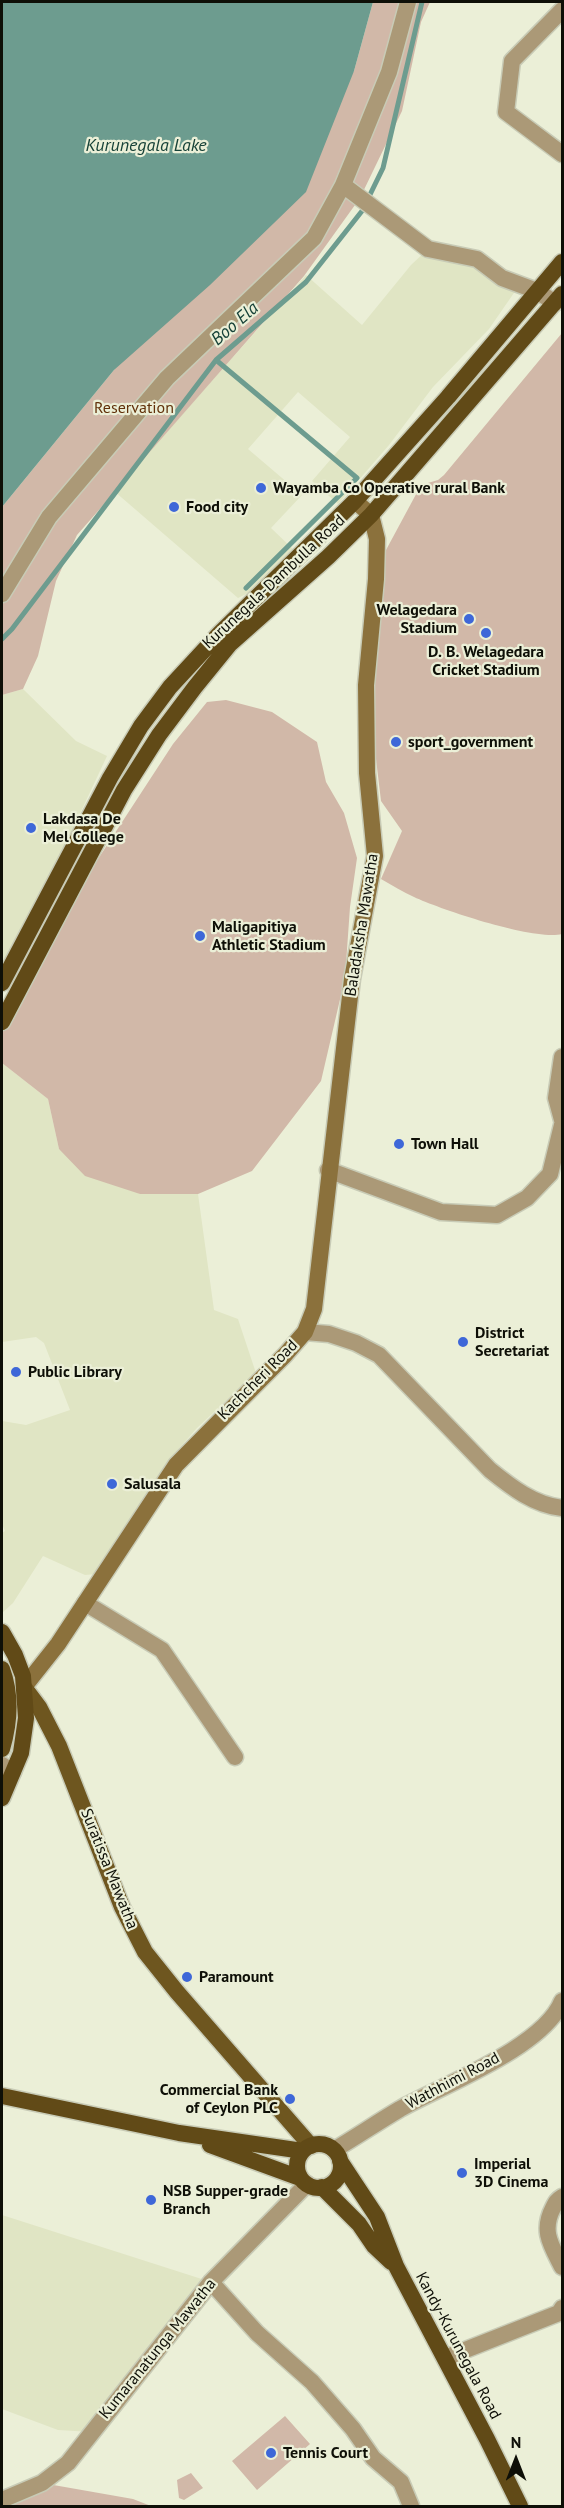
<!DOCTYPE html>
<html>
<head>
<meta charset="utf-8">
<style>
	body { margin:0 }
	#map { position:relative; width:564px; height:2508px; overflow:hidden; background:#ebefd7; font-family:"PT Sans",sans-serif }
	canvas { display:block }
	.frame { position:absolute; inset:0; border:3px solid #0e0f07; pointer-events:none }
	.north { position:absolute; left:486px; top:2430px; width:60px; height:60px; -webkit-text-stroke:4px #ebefd7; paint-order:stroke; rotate:0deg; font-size:16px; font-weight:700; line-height:24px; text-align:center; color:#0e0f07 }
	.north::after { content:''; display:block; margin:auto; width:21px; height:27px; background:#0e0f07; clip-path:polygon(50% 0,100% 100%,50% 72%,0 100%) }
</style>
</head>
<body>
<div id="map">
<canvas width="564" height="2508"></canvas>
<div class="frame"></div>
<div class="north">N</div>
</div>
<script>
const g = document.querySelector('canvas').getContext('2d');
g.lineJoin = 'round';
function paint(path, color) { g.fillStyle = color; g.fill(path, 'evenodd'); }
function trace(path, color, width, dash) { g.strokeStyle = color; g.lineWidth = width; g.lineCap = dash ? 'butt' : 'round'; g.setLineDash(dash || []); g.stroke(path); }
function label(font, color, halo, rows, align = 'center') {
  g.font = font + ' "PT Sans",sans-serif'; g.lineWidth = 4.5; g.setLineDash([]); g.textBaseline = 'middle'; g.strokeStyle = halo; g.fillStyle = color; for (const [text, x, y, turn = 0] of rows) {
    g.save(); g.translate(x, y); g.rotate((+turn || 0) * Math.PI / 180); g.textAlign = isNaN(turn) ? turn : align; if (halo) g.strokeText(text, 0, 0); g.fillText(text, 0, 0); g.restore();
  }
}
paint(new Path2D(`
	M 428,249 L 477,259 L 516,290 L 489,329 L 433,387 L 389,445 L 338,504 L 312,481 L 350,437 L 298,392 L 248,449 L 302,495 L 271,528 L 295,551 L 262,586 L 238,598 L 114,491 L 306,275 L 362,325 L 411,265 Z
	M 23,689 L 76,741 L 107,756 L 69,837 L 2,966 L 2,695 Z
	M 2,1063 L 48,1099 L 59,1149 L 140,1194 L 198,1194 L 214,1310 L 238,1319 L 256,1373 L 197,1428 L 169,1460 L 131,1524 L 96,1574 L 85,1575 L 43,1556 L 13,1603 L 2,1613 L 2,1533 L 5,1531 L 2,1524 L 2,1421 L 26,1425 L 70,1410 L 44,1343 L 36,1337 L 2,1342 Z
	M 2,2215 L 211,2282 L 92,2432 L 58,2430 L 2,2409 Z`), '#e0e5c4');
paint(new Path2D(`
	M 373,2 L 430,2 L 421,22 L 402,111 L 360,198 L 304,276 L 77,535 L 56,581 L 38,656 L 23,689 L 2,695 L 2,507 L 114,370 L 354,71 Z
	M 562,333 L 562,934 C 535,941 442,910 414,897 C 403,892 392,885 381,879 L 402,831 L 381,801 L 376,759 L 373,726 L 378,597 L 386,550 L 421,485 L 438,480 L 444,475 Z
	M 226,700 L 272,712 L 317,742 L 326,782 L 344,813 L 357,858 L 350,907 L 345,978 L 321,1081 L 252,1171 L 198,1194 L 140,1194 L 85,1176 L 59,1149 L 48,1099 L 2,1063 L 2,1030 L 81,885 L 173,744 L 207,702 Z
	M 285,2416 L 310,2444 L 257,2490 L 232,2461 Z
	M 191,2473 L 203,2488 L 184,2500 L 179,2498 L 177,2480 Z
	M 42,2483 L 133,2499 L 151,2506 L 2,2506 Z`), '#d1b8a8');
paint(new Path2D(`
	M 2,2 L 373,2 L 354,71 L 306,192 L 210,285 L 114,370 L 2,507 Z`), '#6d9c8f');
trace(new Path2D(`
	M 216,360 L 357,478 L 246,588
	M 2,639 L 12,629 L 216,360 L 306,282 L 362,211 L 383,168 L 422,2`), '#6d9c8f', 5);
const minor = new Path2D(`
	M 562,10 L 512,61 L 506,112 L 562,154
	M 343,185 L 428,249 L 477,259 L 502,278 L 537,291 L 555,303
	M 2,594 L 49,517 L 167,378 L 314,238 L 343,185 L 389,72 L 408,2
	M 562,1057 L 556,1098 L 562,1120
	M 328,1170 L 441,1212 L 497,1215 L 527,1198 L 550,1174 L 562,1125
	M 85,1603 L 162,1650 L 235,1757
	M 2,1765 L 13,1772
	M 562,2197 C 557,2200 556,2202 553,2208 C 541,2231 551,2245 562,2267
	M 211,2282 L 257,2333 L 312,2382 L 353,2429 L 373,2458 L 401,2482 L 411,2506
	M 445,2358 L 559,2313 L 562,2308
	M 2,2500 L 42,2483 L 68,2463 L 211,2282 L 307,2184`);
const tertiary = new Path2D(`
	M 305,1332 L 329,1334 L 356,1343 L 379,1355 L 490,1470 C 511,1487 534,1505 562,1508
	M 334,2150 C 356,2137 378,2122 400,2109 C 443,2085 544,2047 562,2001`);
const secondary = new Path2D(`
	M 24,1687 L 58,1644 L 176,1465 L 285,1355 L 305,1332 L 314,1309 L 352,979 L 375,856 L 367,773 L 366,685 L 376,579 L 377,539 L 371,515 L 355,501`);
const primary = new Path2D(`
	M 24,1687 L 39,1707 L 59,1746 L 122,1907 L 145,1952 L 177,1992 L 311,2146`);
const trunk = new Path2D(`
	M 2,983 L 110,778 L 141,726 L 170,687 L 220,633 L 355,501 L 448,397 L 562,262
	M 2,1022 L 124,790 L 159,735 L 195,687 L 230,644 L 328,557 L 371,515 L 562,294
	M 2,1632 L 15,1655 L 23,1676 L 26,1718 L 21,1753 L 2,1798
	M 2,1669 C 12,1696 10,1722 2,1749
	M 2,2096 L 179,2133 L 303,2151
	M297 2166a22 22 0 1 1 44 0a22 22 0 1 1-44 0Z
	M 210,2145 L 300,2178
	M 340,2161 L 377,2217 L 396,2266 L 487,2439 L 520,2506
	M 322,2187 L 359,2224 L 374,2246 L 391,2262`);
trace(minor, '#c8cbb6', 19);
trace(tertiary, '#c8cbb6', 19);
trace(secondary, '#c8cbb6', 19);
trace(primary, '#c8cbb6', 19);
trace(trunk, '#c8cbb6', 19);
trace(minor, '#ab9977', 16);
trace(tertiary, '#ab9977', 16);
trace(secondary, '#8b713c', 16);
trace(primary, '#6e561f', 16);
trace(trunk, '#614a17', 16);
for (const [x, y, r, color] of [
	[261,488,6,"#3e67d8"],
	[174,507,6,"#3e67d8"],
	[469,619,6,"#3e67d8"],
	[486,633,6,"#3e67d8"],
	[396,742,6,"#3e67d8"],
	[31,828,6,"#3e67d8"],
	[200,936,6,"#3e67d8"],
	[399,1144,6,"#3e67d8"],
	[463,1342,6,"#3e67d8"],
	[16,1372,6,"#3e67d8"],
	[112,1484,6,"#3e67d8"],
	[187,1977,6,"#3e67d8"],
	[290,2099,6,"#3e67d8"],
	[462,2173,6,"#3e67d8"],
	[151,2200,6,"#3e67d8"],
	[271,2453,6,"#3e67d8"]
]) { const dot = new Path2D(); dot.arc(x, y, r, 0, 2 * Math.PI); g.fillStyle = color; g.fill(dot); trace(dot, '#ebefd7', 2); }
label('16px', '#61310a', '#ebefd7', [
	["Reservation",134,408]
]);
label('bold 16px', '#0e0f07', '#ebefd7', [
	["Wayamba Co Operative rural Bank",273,488],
	["Food city",186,507],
	["Welagedara",457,610,"right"],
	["Stadium",457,628,"right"],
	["D. B. Welagedara",486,652,"center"],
	["Cricket Stadium",486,670,"center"],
	["sport_government",408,742],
	["Lakdasa De",43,819],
	["Mel College",43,837],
	["Maligapitiya",212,927],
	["Athletic Stadium",212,945],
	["Town Hall",411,1144],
	["District",475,1333],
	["Secretariat",475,1351],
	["Public Library",28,1372],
	["Salusala",124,1484],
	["Paramount",199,1977],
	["Commercial Bank",278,2090,"right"],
	["of Ceylon PLC",278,2108,"right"],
	["Imperial",474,2164],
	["3D Cinema",474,2182],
	["NSB Supper-grade",163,2191],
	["Branch",163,2209],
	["Tennis Court",283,2453]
], 'left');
label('16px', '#0e0f07', '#ebefd7', [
	["Kurunegala-Dambulla Road",274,582,-43],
	["Baladaksha Mawatha",362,925,-81],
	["Kachcheri Road",258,1380,-45],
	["Suratissa Mawatha",109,1869,68],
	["Wathhimi Road",453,2081,-28],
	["Kandy-Kurunegala Road",458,2346,62],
	["Kumaranatunga Mawatha",158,2349,-51]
]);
label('italic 18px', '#174238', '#ebefd7', [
	["Kurunegala Lake",146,146],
	["Boo Ela",235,324,-41]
]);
</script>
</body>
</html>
